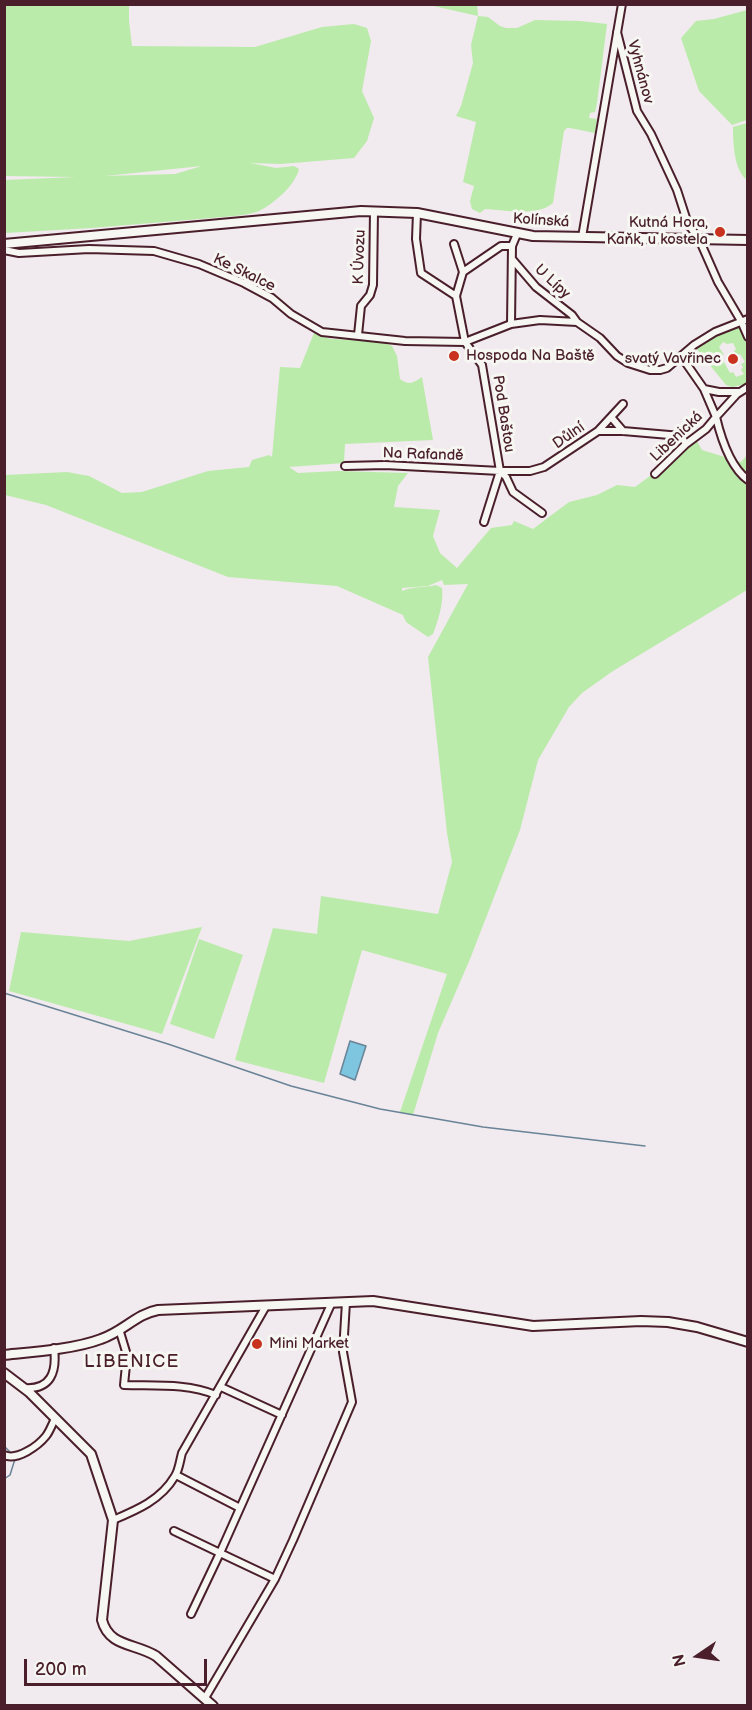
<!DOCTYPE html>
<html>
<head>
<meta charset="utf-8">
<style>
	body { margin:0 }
	#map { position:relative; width:752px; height:1710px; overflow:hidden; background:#f1eaee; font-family:"Balsamiq Sans",sans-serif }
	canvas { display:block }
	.frame { position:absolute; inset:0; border:6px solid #4a1f2b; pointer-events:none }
	.north { position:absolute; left:668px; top:1626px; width:60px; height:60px; -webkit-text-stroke:4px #f6f6f2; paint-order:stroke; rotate:257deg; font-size:16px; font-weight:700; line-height:24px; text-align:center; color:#4a1f2b }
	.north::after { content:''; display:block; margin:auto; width:21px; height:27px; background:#4a1f2b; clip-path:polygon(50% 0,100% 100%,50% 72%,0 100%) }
	.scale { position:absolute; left:24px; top:1659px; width:183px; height:27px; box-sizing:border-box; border:3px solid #4a1f2b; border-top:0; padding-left:8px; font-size:18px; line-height:21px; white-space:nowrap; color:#4a1f2b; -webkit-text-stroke:4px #f6f6f2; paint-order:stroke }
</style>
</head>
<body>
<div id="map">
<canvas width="752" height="1710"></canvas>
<div class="frame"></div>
<div class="north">N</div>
<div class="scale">200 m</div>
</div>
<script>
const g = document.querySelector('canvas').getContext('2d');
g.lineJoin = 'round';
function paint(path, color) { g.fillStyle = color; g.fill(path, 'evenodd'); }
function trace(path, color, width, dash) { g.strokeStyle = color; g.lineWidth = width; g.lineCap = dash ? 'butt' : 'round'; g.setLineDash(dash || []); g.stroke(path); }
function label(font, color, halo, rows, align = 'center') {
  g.font = font + ' "Balsamiq Sans",sans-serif'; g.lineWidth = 6; g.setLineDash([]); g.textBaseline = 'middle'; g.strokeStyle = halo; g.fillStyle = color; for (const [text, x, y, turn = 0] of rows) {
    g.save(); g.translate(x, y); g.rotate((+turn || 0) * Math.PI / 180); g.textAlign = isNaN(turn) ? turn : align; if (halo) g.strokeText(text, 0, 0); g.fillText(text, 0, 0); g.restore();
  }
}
paint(new Path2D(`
	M 5,4 L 129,5 L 129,21 L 132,46 L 255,47 L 322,27 L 354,24 L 367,28 L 371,41 L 362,91 L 374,118 L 367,141 L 354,158 L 281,164 L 250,163 L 276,168 L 294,166 L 299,169 C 295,186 273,204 259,211 C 251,214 243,215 235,216 L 92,228 L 5,233 L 5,180 L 76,177 L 5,176 ZM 202,166 L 175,174 L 105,176 Z
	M 429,5 L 477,5 L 478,16 L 488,17 L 500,26 L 506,28 L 517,28 L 535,20 L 580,21 L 607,24 L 597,103 L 595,112 L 590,113 L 589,118 L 597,119 L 595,133 L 570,128 L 567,128 L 564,131 L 553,203 C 537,217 506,210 485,209 L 480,213 L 472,209 L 470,201 L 474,186 L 463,182 L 476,122 L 456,116 L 461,106 L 473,63 L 471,45 L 478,16 Z
	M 747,10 L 747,120 L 732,125 L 699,91 L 681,38 L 696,21 L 714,19 Z
	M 747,123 L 748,123 L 747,180 C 734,171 733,142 733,127 Z
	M 740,326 L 747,343 L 747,384 L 732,387 L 726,385 L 696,348 L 731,328 ZM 723,342 L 727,344 L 733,343 L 736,349 L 734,351 L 737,356 L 740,354 L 745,362 L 741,364 L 743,367 L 741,370 L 744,374 L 736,377 L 733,372 L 730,373 L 721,357 L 724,355 L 719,347 Z
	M 314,333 L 331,339 L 381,341 L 392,346 L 397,356 L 400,379 C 409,386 413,383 422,377 L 433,440 L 345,444 L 344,463 L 289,467 L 298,473 L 338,471 L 408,473 L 398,486 L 394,507 L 440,510 L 433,536 L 440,553 L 457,568 L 491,528 L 512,525 L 514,521 L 533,529 L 569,502 L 597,495 L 617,485 L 635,487 L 672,460 L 695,438 L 702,450 L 741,462 L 747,455 L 747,590 L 613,671 L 582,693 L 569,707 L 538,760 L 520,830 L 470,959 L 438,1033 L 413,1115 L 400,1112 L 447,974 L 362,950 L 324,1083 L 235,1060 L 273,928 L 317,934 L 321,896 L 438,914 L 452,862 L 447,833 L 428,657 L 468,584 L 444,585 L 442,580 L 428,586 L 402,588 L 402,591 C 413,586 425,588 436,585 L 442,588 C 444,602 438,621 433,634 L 428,637 L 406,622 L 403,615 L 337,586 L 228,577 L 46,505 L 5,495 L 5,475 L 67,472 L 89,476 L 122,493 L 142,492 L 208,471 L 249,467 L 252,460 L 269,455 L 272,457 L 280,367 L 300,368 Z
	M 202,927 L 162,1034 L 9,991 L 21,932 L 129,941 Z
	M 199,939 L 243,955 L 214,1039 L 170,1024 Z`), '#bbebaa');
const water = new Path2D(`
	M 350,1041 L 366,1046 L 355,1080 L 340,1074 Z`);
paint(water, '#7ec6df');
trace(water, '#698397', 1.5);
trace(new Path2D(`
	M 4,993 L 168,1044 L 291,1086 L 380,1109 L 483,1127 L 645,1146
	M 4,1446 L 11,1453
	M 4,1479 L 10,1475 L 15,1459`), '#698397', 1.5);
const minor = new Path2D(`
	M 617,32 L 637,111 L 651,134 L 677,190 L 688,224 L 699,239 L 718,282 L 741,321 L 748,337
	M 417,213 L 416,239 L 421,273 L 456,296
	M 582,237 L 622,4
	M 454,244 L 463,272 L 456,296 L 465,342 L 482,365 L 500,471 L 506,477 L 513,492 L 542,513
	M 4,250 L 19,253 L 89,249 L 154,251 L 199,264 L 244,283 L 272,298 L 291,314 L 322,332 L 405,341 L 465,342 L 511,324 L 540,320 L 577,322 L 600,338 L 617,356 L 628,363 L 650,370 L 660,370 L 667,368 L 694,345 L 715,332 L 748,319
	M 512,259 L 536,287 L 572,315 L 577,322
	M 463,272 L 501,246 L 512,246
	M 511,324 L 512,246 L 517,234
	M 358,335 L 361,306 L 370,295 L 373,285 L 374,211
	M 748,387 L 737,394 L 716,417 C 721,438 730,467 748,480
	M 704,389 L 719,392 L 739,392
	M 611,417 L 623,431
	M 598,431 L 623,404
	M 345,466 L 385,465 L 500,471 L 530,471 L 544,467 L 598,431 L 623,431 L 681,436 L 686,444
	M 655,474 L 686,444 L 706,429 L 716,417 L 704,389 L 681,356
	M 484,522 L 500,471
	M 120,1332 L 127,1355 L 124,1385 C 155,1386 187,1383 216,1395
	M 221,1387 L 282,1415
	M 24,1388 C 51,1390 57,1372 54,1348
	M 4,1455 C 17,1461 38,1446 46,1436 C 50,1431 52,1424 55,1419
	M 176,1475 L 240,1508
	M 113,1520 C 137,1510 161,1500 175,1476 C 179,1470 180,1460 182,1453 L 266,1306
	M 174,1531 L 220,1553 L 191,1614
	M 275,1579 L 220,1553 L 332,1302
	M 205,1698 L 275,1579 L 293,1540 L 352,1402 L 343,1352 L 346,1302`);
const tertiary = new Path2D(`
	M 4,244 L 361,211 L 417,213 L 533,236 L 748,240
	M 4,1355 C 33,1352 75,1349 101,1339 C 123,1332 136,1314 158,1310 L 373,1301 L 533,1326 L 641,1321 L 668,1322 L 697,1327 L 748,1342
	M 4,1373 L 29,1392 L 91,1454 L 113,1520 L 102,1620 C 109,1647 135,1643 156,1656 L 213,1706`);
trace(minor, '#4a1f2b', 10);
trace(tertiary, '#4a1f2b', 12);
trace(minor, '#f6f6f2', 6);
trace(tertiary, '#f6f6f2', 8);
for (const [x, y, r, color] of [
	[720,232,6,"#c8321e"],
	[454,356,6,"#c8321e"],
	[733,359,6,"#c8321e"],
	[257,1344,6,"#c8321e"]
]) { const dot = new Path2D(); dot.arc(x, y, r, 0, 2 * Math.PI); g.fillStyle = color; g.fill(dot); trace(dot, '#f6f6f2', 2); }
label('15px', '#4a1f2b', '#f6f6f2', [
	["Vyhnánov",640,72,75],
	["Kolínská",541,221,4],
	["K Úvozu",360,257,-88],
	["Ke Skalce",244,273,26],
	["U Lípy",552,282,43],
	["Pod Baštou",503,414,81],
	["Důlní",569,436,-35],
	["Libenická",677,437,-43],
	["Na Rafandě",423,455,2]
]);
label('15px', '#4a1f2b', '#f6f6f2', [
	["Kutná Hora,",708,223],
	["Kaňk, u kostela",708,240],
	["Hospoda Na Baště",466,356,"left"],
	["svatý Vavřinec",721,359],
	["Mini Market",269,1344,"left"]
], 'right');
g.letterSpacing = '1.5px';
label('18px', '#4a1f2b', '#f6f6f2', [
	["LIBENICE",132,1362]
]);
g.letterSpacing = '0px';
</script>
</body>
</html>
